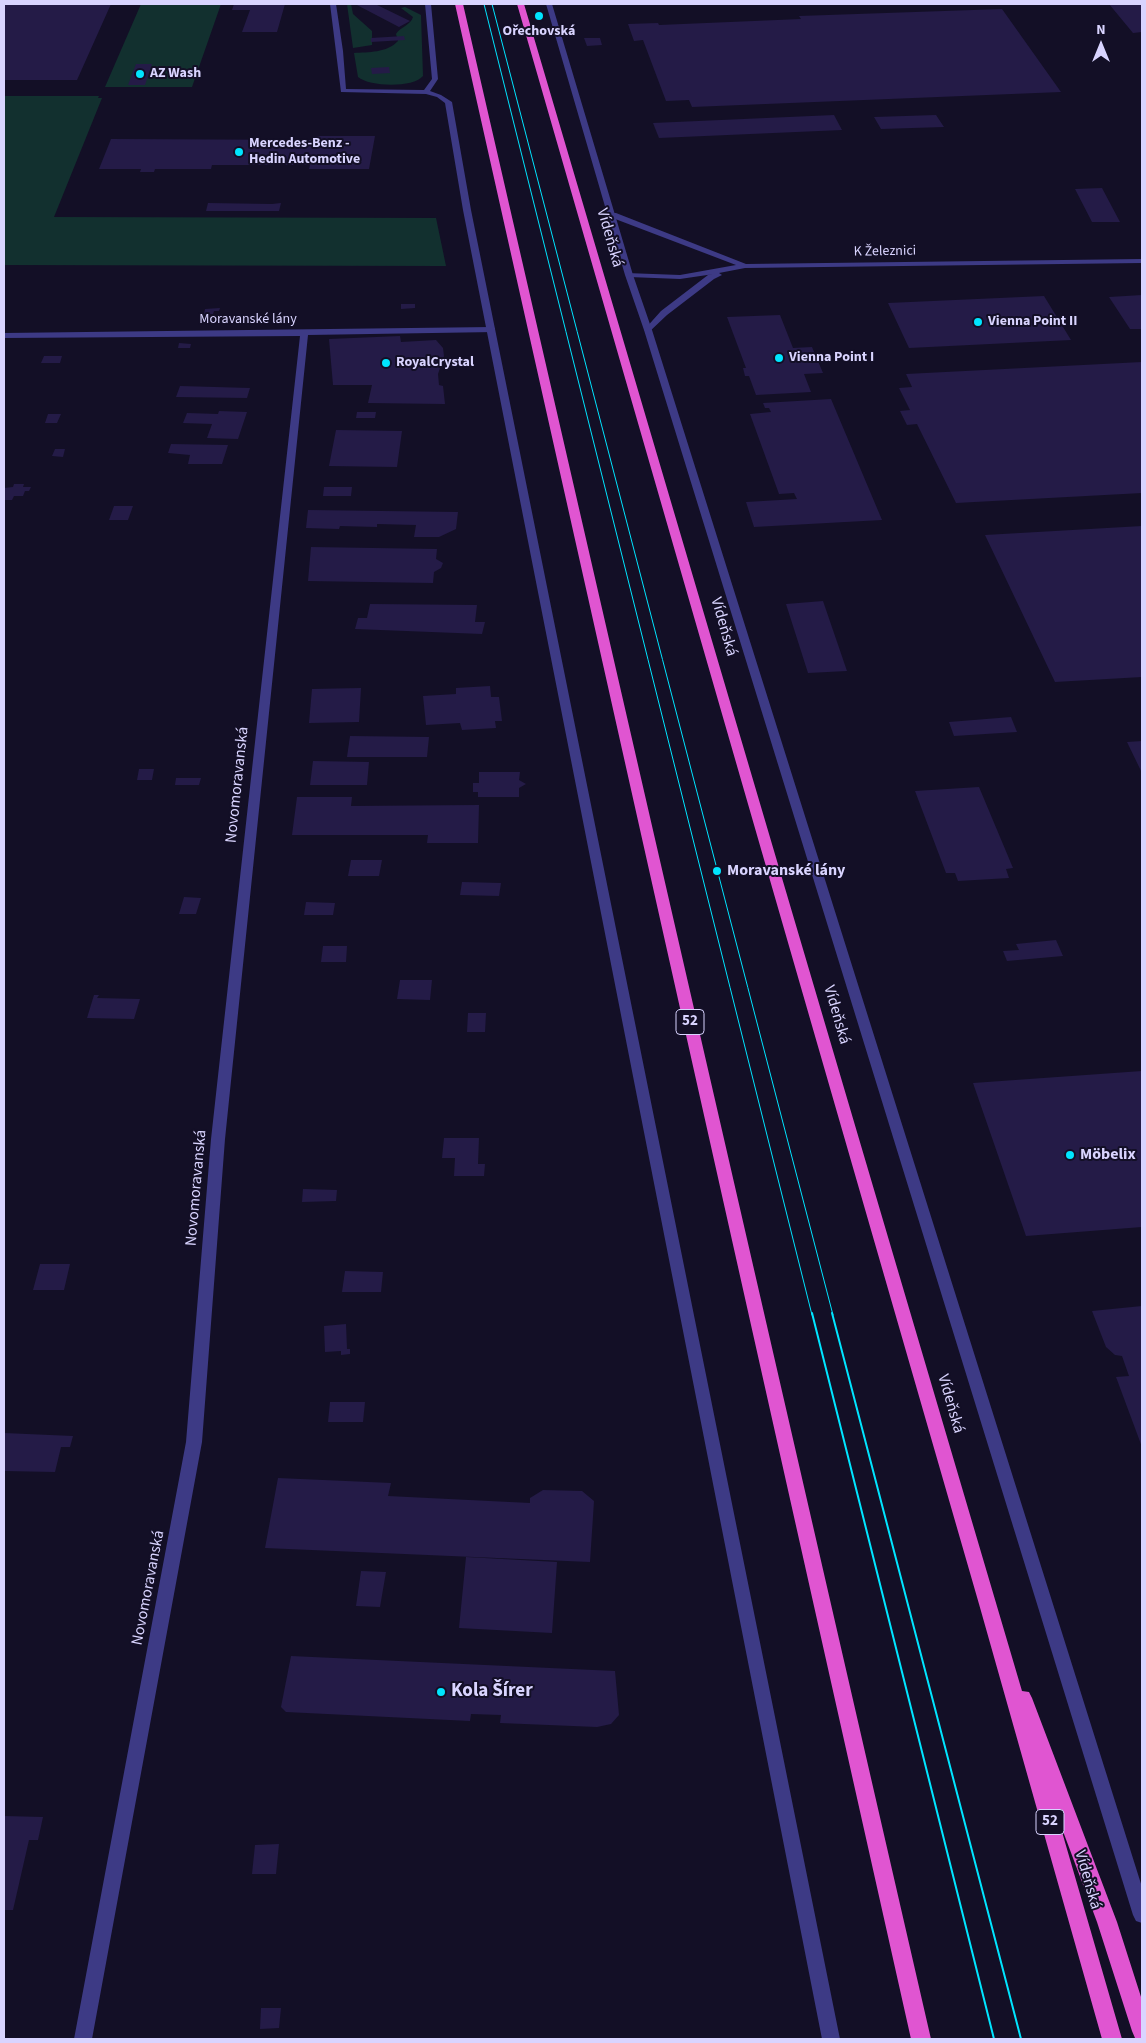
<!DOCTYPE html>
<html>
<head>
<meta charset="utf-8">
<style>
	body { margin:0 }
	#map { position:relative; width:1146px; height:2043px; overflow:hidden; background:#130f26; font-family:"Source Sans 3",sans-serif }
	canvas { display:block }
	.frame { position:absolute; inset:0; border:5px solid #d9d4ff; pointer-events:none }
	.north { position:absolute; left:1076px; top:20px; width:50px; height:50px; -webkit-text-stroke:4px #130f26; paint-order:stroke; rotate:0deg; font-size:14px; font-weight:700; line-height:20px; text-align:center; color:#d9d4ff }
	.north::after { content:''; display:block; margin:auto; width:18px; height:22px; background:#d9d4ff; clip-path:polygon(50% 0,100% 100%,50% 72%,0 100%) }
</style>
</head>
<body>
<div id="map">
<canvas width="1146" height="2043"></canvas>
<div class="frame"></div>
<div class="north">N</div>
</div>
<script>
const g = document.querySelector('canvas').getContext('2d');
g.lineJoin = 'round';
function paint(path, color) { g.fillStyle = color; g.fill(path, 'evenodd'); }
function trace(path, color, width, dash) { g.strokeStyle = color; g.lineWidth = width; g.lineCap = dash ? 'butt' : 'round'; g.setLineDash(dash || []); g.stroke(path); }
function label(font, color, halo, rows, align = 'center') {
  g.font = font + ' "Source Sans 3",sans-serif'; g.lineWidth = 4; g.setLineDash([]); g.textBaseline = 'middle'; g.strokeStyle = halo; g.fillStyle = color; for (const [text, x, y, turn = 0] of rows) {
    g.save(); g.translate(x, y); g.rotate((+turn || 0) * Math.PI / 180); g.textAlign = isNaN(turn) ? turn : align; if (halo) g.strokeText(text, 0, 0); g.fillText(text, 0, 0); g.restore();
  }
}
paint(new Path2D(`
	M 141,4 L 221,4 L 192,87 L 105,87 Z
	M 347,4 L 351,4 L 353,14 L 372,31 L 372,45 L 353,48 Z
	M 405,7 L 421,15 L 423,76 C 413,88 370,87 358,77 L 354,53 C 368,52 387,53 398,41 L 396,34 C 400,27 411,25 413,17 L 401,8 Z
	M 4,96 L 99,96 L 98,98 L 102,98 L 54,217 L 436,218 L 446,266 L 4,265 Z`), '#12302f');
paint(new Path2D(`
	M 4,4 L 111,4 L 77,80 L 4,80 Z
	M 234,4 L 285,4 L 277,32 L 242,32 L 250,10 L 232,10 Z
	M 355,4 L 375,4 L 410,21 L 399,27 Z
	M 1109,4 L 1142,4 L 1142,32 L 1133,33 Z
	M 1002,9 L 1061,92 L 692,107 L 689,100 L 666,101 L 643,40 L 634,41 L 628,24 L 658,23 L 659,25 L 801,19 L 799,16 Z
	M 404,36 L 405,40 L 371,42 L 371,38 Z
	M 584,38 L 600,38 L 602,45 L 587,46 Z
	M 136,64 L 152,64 L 145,85 L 128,85 Z
	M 389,67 L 390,73 L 372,74 L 371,68 Z
	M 834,115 L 842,130 L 659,138 L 653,123 Z
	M 936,115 L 944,127 L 881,129 L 874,117 Z
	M 316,136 L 375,136 L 369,169 L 309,169 L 310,165 L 212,165 L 211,169 L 155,169 L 154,172 L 140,172 L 141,169 L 99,169 L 111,139 L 315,140 Z
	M 1102,188 L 1120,222 L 1092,222 L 1075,189 Z
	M 208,203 L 272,204 L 281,203 L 279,211 L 206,211 Z
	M 1142,295 L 1142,329 L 1130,329 L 1109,297 Z
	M 1044,296 L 1071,340 L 909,348 L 888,303 Z
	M 401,304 L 415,304 L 415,308 L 401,309 Z
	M 220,308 L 219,311 L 214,311 L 213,314 L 204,314 L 205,309 Z
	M 780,315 L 793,348 L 812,347 L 823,373 L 804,374 L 811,392 L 756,395 L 749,376 L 745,376 L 743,368 L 746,368 L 727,317 Z
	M 400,336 L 401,342 L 436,340 L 443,348 L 444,356 L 438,374 L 439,385 L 443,386 L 445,404 L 368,403 L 372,385 L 333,385 L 329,339 Z
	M 179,343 L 191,344 L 190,348 L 178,348 Z
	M 44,356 L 62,356 L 60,363 L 41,363 Z
	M 1142,362 L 1142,493 L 956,503 L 917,424 L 907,425 L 900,411 L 910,410 L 899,388 L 912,387 L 906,374 Z
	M 180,386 L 250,388 L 247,398 L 176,397 Z
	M 831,399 L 882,520 L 754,527 L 746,502 L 797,499 L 794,493 L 779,494 L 750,414 L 771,412 L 769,408 L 765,408 L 763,403 Z
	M 219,411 L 247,412 L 238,439 L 207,438 L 212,424 L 183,423 L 187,413 L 218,414 Z
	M 357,412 L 376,412 L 375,418 L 356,418 Z
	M 48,414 L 61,414 L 57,423 L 45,423 Z
	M 336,430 L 402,431 L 397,467 L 329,466 Z
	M 171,444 L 228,445 L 222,464 L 188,464 L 190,455 L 168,453 Z
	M 55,449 L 65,449 L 63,457 L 52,456 Z
	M 14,484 L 24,484 L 23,487 L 31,487 L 29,491 L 25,491 L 23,496 L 14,496 L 12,500 L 4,500 L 4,488 L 13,487 Z
	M 324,487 L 352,487 L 351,496 L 323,496 Z
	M 114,506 L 133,506 L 128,520 L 109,520 Z
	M 308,510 L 458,512 L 456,529 L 439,537 L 414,537 L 416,525 L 377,524 L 377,527 L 340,526 L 339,529 L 306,528 Z
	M 1142,526 L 1142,677 L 1055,682 L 985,535 Z
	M 311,547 L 437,549 L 436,559 L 443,563 L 441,568 L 434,572 L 433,583 L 308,581 Z
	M 823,601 L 847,671 L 808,673 L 786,604 Z
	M 370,604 L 477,605 L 475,622 L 485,622 L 482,634 L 355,629 L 358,618 L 367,618 Z
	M 490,686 L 491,697 L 499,697 L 502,721 L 495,721 L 496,728 L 462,730 L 460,723 L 426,725 L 423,696 L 456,694 L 456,688 Z
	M 361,688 L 359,722 L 309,723 L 312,689 Z
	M 1011,717 L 1017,732 L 954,736 L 949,722 Z
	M 350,736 L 429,737 L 427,757 L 347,757 Z
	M 1142,741 L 1142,773 L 1127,742 Z
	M 313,761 L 369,762 L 367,785 L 310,785 Z
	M 139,769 L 154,769 L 152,780 L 137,780 Z
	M 479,772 L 520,772 L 519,780 L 526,784 L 519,788 L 519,797 L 478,797 L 478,792 L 473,792 L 473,783 L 479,783 Z
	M 176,778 L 201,778 L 199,785 L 175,785 Z
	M 979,787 L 1013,868 L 1006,869 L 1009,878 L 958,881 L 955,873 L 946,873 L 915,791 Z
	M 297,797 L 352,797 L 351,806 L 479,805 L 478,843 L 427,843 L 428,835 L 292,835 Z
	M 351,860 L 382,860 L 379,876 L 348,876 Z
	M 462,882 L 501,883 L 499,896 L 460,895 Z
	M 184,897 L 201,898 L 196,914 L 179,914 Z
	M 306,902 L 335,903 L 333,915 L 304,915 Z
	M 1056,940 L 1063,956 L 1007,961 L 1003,951 L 1019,950 L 1016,944 Z
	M 323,946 L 347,946 L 346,962 L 321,962 Z
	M 400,980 L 432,980 L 430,1000 L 397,999 Z
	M 94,995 L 99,995 L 97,998 L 140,999 L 134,1019 L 87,1018 Z
	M 468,1013 L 486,1013 L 485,1032 L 467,1032 Z
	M 1142,1071 L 1142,1227 L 1026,1236 L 973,1083 Z
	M 444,1138 L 479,1138 L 478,1164 L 485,1164 L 484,1176 L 454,1176 L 455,1158 L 442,1158 Z
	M 303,1189 L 337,1190 L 336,1201 L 302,1202 Z
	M 40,1264 L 70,1264 L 64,1290 L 33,1290 Z
	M 345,1271 L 383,1272 L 381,1292 L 342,1292 Z
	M 1142,1306 L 1142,1447 L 1116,1377 L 1129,1376 L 1122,1356 L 1115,1355 L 1106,1347 L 1092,1311 Z
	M 346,1324 L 347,1349 L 350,1349 L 350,1354 L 341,1355 L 341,1351 L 325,1352 L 324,1326 Z
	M 330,1402 L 365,1402 L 363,1422 L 328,1422 Z
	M 4,1433 L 73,1436 L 70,1447 L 61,1447 L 55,1472 L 4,1471 Z
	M 278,1478 L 391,1483 L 388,1496 L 530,1503 L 530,1498 L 543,1490 L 582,1491 L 594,1501 L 590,1562 L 265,1548 Z
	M 466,1557 L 557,1562 L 552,1633 L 459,1628 Z
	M 361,1571 L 386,1572 L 380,1607 L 356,1606 Z
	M 291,1656 L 615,1671 L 619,1715 L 611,1724 L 597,1727 L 500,1723 L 501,1715 L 471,1714 L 470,1721 L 286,1712 L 281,1707 Z
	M 4,1816 L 43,1817 L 38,1840 L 29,1840 L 13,1910 L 4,1910 Z
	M 279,1844 L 276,1874 L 252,1874 L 255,1845 Z
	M 261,2008 L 281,2008 L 279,2028 L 260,2029 Z`), '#241b47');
paint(new Path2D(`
	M 610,213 L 616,213 L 746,264 L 1142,259 L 1142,263 L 745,268 L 719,273 L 722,275 L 714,279 L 667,315 L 648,333 L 644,330 L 661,311 L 708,275 L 714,274 L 680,279 L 629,277 L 626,277 L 626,273 L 680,275 L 736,265 L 610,217 Z
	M 492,327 L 495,328 L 495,332 L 308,335 L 225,1139 L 202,1442 L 92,2039 L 74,2039 L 186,1442 L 211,1139 L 300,336 L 4,338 L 4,333 Z`), '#3d3a85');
paint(new Path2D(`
	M 330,4 L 336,4 L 343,51 L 346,89 L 424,90 L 432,79 L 425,4 L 431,4 L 438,79 L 430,91 L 441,95 L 452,102 L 471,210 L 840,2039 L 822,2039 L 463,210 L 445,103 L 437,97 L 426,94 L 341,92 Z
	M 546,4 L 552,4 L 633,275 L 652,330 L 1142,1887 L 1142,1923 L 1136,1921 L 1133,1915 L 644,330 L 625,275 Z`), '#3d3a85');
paint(new Path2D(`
	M 455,4 L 463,4 L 931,2039 L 911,2039 Z
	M 517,4 L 524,4 L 1022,1691 L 1029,1692 L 1032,1698 L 1117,1922 L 1142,2000 L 1142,2039 L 1135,2038 L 1132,2031 L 1097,1922 L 1058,1818 L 1122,2039 L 1102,2039 L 979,1604 Z`), '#e055d1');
trace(new Path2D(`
	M 484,4 L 812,1315
	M 492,4 L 833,1315`), '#00e5ff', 1);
trace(new Path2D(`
	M 812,1313 L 994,2039
	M 832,1313 L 1021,2039`), '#00e5ff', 2);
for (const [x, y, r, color] of [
	[539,16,5,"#00e5ff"],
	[140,74,5,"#00e5ff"],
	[239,152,5,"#00e5ff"],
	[978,322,5,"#00e5ff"],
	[779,358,5,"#00e5ff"],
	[386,363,5,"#00e5ff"],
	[717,871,5,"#00e5ff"],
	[1070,1155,5,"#00e5ff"],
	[441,1692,5,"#00e5ff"]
]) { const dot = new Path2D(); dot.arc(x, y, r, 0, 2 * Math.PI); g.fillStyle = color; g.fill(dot); trace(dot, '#130f26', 2); }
label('bold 14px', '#d9d4ff', '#130f26', [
	["Ořechovská",539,32,"center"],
	["AZ Wash",150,74],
	["Mercedes-Benz -",249,144],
	["Hedin Automotive",249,160],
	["Vienna Point II",988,322],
	["Vienna Point I",789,358],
	["RoyalCrystal",396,363]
], 'left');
label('14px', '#d9d4ff', '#130f26', [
	["K Železnici",885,252,-1],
	["Moravanské lány",248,320]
]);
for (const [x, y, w] of [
	[690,1022,28],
	[1050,1822,28]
]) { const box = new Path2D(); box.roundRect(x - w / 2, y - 12.5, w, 25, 4); g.fillStyle = '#130f26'; g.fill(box); trace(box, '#d9d4ff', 1); }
label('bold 15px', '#d9d4ff', null, [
	["52",690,1022],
	["52",1050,1822]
]);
label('16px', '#d9d4ff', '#130f26', [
	["Vídeňská",609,238,74],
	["Vídeňská",723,627,74],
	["Novomoravanská",238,785,-84],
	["Vídeňská",836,1015,74],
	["Novomoravanská",197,1188,-85],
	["Vídeňská",950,1404,74],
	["Novomoravanská",149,1588,-79],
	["Vídeňská",1087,1880,74]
]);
label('bold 16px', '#d9d4ff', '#130f26', [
	["Moravanské lány",727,871],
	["Möbelix",1080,1155]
], 'left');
label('bold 19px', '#d9d4ff', '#130f26', [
	["Kola Šírer",451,1692]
], 'left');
</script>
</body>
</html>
